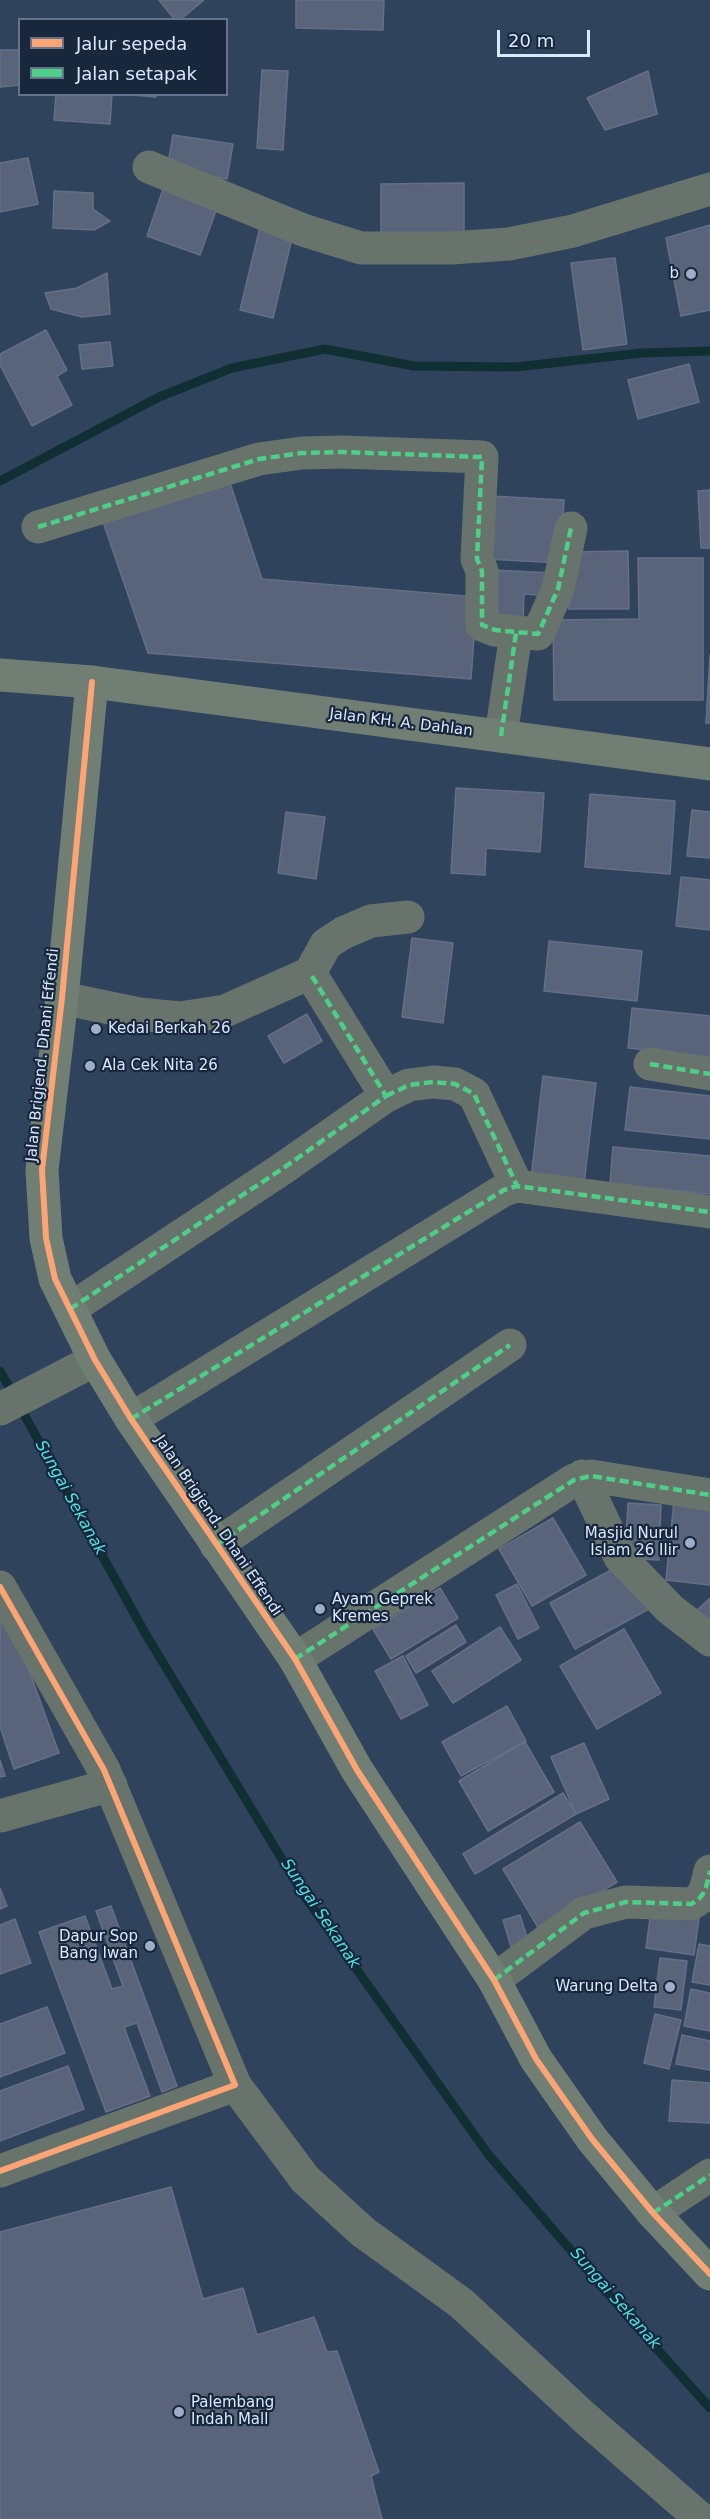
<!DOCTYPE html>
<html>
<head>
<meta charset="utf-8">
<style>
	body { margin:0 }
	#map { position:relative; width:710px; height:2519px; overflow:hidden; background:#30435c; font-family:"DejaVu Sans",sans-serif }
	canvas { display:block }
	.legend { position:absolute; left:18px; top:18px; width:210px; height:78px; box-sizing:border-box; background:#18273c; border:2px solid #65748a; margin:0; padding:8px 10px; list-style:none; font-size:18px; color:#d8e8ff }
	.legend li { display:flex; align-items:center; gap:12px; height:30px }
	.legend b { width:30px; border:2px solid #65748a }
	.scale { position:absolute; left:497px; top:30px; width:93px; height:27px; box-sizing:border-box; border:3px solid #d8e8ff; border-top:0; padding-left:8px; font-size:18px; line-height:21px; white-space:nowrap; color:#d8e8ff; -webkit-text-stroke:4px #18273c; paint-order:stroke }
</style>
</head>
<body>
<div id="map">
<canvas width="710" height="2519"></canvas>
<ul class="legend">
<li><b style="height:8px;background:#fda474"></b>Jalur sepeda</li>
<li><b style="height:8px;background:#4dcf88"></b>Jalan setapak</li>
</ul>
<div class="scale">20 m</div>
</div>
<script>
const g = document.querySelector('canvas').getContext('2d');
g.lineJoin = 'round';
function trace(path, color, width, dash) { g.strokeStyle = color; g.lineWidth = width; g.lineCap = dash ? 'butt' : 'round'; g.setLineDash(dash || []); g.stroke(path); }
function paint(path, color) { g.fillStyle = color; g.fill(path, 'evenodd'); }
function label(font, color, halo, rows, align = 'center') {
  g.font = font + ' "DejaVu Sans",sans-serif'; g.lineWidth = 4.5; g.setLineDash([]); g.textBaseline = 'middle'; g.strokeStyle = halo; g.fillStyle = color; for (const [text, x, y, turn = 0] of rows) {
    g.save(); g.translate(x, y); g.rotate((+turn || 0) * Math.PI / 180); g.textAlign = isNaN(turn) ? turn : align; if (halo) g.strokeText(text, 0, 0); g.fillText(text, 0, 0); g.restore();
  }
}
trace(new Path2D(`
	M 0,481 L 159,397 L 232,368 L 325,349 L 414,366 L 515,367 L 642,353 L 710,351
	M 0,1371 L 145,1633 L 303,1894 L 488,2154 L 630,2319 L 710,2408`), '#102f32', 9);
const building = new Path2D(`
	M 159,0 L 204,0 L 180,20 L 175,20 Z
	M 296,0 L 384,0 L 383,30 L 296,28 Z
	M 0,50 L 20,50 L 20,85 L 0,87 Z
	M 262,70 L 288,71 L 283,150 L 257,148 Z
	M 648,71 L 657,114 L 605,130 L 587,98 Z
	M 56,94 L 112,94 L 110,124 L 54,120 Z
	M 121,94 L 156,94 L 156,97 Z
	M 173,135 L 233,144 L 227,179 L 167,169 Z
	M 28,158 L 38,204 L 0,212 L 0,163 Z
	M 464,183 L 464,240 L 381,240 L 381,184 Z
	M 164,186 L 218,205 L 200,255 L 147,236 Z
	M 54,191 L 93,193 L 93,209 L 110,221 L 94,230 L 53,228 Z
	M 710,225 L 710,310 L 681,316 L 666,238 Z
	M 260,227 L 293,234 L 273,318 L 240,310 Z
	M 615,258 L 627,344 L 583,350 L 571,263 Z
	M 107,273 L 110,314 L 82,317 L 51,309 L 45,293 L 77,288 Z
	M 46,330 L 67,370 L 57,376 L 72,405 L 32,426 L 0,365 L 0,354 Z
	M 110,342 L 113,366 L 82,369 L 79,345 Z
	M 689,364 L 699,402 L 638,419 L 628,380 Z
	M 228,477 L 262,579 L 477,597 L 471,679 L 148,653 L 102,519 Z
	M 710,490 L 710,548 L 701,548 L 698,491 Z
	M 490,496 L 564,500 L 561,563 L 486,559 Z
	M 628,551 L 629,609 L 569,609 L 568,552 Z
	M 638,558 L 703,558 L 703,700 L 554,700 L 553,620 L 639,619 Z
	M 493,570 L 553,573 L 551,596 L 524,594 L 523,624 L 489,622 Z
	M 710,655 L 710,723 L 706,723 Z
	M 456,788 L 544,793 L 540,852 L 486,848 L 485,875 L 451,873 Z
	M 590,794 L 675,801 L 670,874 L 585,867 Z
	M 692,810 L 710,812 L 710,858 L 687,856 Z
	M 286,812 L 325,817 L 316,879 L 278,873 Z
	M 681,877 L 710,880 L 710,930 L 676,926 Z
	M 412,938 L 453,943 L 443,1023 L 402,1017 Z
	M 549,941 L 642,951 L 637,1001 L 544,991 Z
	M 632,1008 L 710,1016 L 710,1057 L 628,1048 Z
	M 307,1014 L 322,1041 L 284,1063 L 268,1036 Z
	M 543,1076 L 596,1083 L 584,1184 L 531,1178 Z
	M 630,1087 L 710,1096 L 710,1139 L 625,1130 Z
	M 613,1147 L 710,1156 L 710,1194 L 610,1184 Z
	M 674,1501 L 710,1505 L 710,1585 L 666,1580 Z
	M 628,1503 L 661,1505 L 659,1560 L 625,1558 Z
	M 553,1518 L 586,1575 L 532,1606 L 499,1549 Z
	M 624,1563 L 649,1609 L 575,1649 L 550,1603 Z
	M 517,1584 L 539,1628 L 518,1639 L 496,1595 Z
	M 440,1588 L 458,1618 L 391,1659 L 373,1629 Z
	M 0,1590 L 59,1753 L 14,1769 L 0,1727 Z
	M 710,1598 L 710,1627 L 695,1612 Z
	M 456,1625 L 466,1642 L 416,1673 L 406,1656 Z
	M 500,1627 L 521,1660 L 453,1703 L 432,1671 Z
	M 624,1629 L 661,1693 L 597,1729 L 560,1666 Z
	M 403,1656 L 428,1705 L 401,1719 L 375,1671 Z
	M 507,1706 L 526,1741 L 461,1776 L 442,1742 Z
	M 525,1742 L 554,1792 L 488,1831 L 459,1781 Z
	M 584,1743 L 609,1799 L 576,1814 L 551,1757 Z
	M 0,1760 L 5,1776 L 0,1777 Z
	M 563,1793 L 576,1814 L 475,1874 L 463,1854 Z
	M 580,1822 L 617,1882 L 539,1929 L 503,1869 Z
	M 0,1888 L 7,1906 L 0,1909 Z
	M 111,1906 L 177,2086 L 162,2092 L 137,2023 L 124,2027 L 150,2096 L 106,2112 L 39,1932 L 85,1916 L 112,1989 L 123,1986 L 96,1911 Z
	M 651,1911 L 699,1918 L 694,1955 L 646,1948 Z
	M 520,1915 L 529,1944 L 512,1950 L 503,1920 Z
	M 15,1919 L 31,1963 L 0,1974 L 0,1925 Z
	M 699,1944 L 710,1946 L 710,1985 L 692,1982 Z
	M 660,1958 L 687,1961 L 681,2010 L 654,2007 Z
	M 691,1989 L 710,1993 L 710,2031 L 684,2026 Z
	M 47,2007 L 65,2053 L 0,2077 L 0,2024 Z
	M 655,2014 L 681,2020 L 669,2069 L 644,2063 Z
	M 682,2035 L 710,2041 L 710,2070 L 676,2064 Z
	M 68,2066 L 84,2109 L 0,2141 L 0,2091 Z
	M 672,2080 L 710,2083 L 710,2123 L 669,2121 Z
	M 171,2187 L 203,2299 L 243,2288 L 257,2335 L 314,2317 L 327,2352 L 337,2351 L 379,2472 L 371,2476 L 382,2519 L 0,2519 L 0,2232 Z`);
paint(building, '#59637a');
trace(building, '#657086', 1.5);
trace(new Path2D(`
	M 149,167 L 303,230 L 361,248 L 451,248 L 509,244 L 573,231 L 710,189
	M 38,527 L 259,459 L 302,453 L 342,452 L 482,457 L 477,559 L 482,571 L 482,625 L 495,630 L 538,634 L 558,589 L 571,528
	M 501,736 L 516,633
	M 62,998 L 139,1014 L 180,1018 L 225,1011 L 310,973 L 326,944 L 343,933 L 371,921 L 408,917
	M 650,1064 L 710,1074
	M 386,1096 L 409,1085 L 433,1082 L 455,1084 L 474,1094 L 517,1186
	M 70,1309 L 282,1169 L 386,1096 L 310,973
	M 0,1409 L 95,1360
	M 131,1419 L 504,1190 L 517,1186 L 710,1212
	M 582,1476 L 620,1557 L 670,1609 L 710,1640
	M 216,1545 L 510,1345
	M 0,1587 L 104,1770 L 235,2085 L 0,2171
	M 295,1659 L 574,1480 L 591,1476 L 710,1495
	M 0,1816 L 111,1785
	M 494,1980 L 584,1913 L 626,1902 L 691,1904 C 706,1897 706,1886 710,1871
	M 235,2085 L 305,2179 L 363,2232 L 461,2303 L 585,2418 L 701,2519
	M 653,2213 L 710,2175`), '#68746b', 33);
trace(new Path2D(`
	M 0,675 L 92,682 L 710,764
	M 92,682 L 62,998 L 42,1170 L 46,1238 L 55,1279 L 95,1360 L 131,1419 L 295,1659 L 357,1770 L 494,1980 L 536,2059 L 592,2139 L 653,2213 L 710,2274`), '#717e74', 33);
trace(new Path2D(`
	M 38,527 L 259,459 L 302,453 L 342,452 L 482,457 L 477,559 L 482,571 L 482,625 L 495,630 L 538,634 L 558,589 L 571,528
	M 501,736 L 516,633
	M 650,1064 L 710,1074
	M 386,1096 L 409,1085 L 433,1082 L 455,1084 L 474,1094 L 517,1186
	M 70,1309 L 282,1169 L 386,1096 L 310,973
	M 131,1419 L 504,1190 L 517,1186 L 710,1212
	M 216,1545 L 510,1345
	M 295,1659 L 574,1480 L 591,1476 L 710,1495
	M 494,1980 L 584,1913 L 626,1902 L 691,1904 C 706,1897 706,1886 710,1871
	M 653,2213 L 710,2175`), '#4dcf88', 4.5, [9, 4.5]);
trace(new Path2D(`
	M 92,682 L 62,998 L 42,1170 L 46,1238 L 55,1279 L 95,1360 L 131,1419 L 295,1659 L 357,1770 L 494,1980 L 536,2059 L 592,2139 L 653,2213 L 710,2274
	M 0,1587 L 104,1770 L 235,2085 L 0,2171`), '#fda474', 6);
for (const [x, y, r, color] of [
	[691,274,6,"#9daec6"],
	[96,1029,6,"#9daec6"],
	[90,1066,6,"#9daec6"],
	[690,1543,6,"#9daec6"],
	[320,1609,6,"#9daec6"],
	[150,1946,6,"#9daec6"],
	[670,1987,6,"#9daec6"],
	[179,2412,6,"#9daec6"]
]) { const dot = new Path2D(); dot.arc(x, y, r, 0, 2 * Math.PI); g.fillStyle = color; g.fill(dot); trace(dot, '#18273c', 2); }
label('15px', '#d8e8ff', '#18273c', [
	["b",679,274],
	["Kedai Berkah 26",108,1029,"left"],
	["Ala Cek Nita 26",102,1066,"left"],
	["Masjid Nurul",678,1534],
	["Islam 26 Ilir",678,1551],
	["Ayam Geprek",332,1600,"left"],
	["Kremes",332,1617,"left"],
	["Dapur Sop",138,1937],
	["Bang Iwan",138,1954],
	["Warung Delta",658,1987],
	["Palembang",191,2403,"left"],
	["Indah Mall",191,2420,"left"]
], 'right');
label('15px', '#d8e8ff', '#18273c', [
	["Jalan KH. A. Dahlan",401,723,7],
	["Jalan Brigjend. Dhani Effendi",43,1055,-84],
	["Jalan Brigjend. Dhani Effendi",218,1526,56]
]);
label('italic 16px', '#4de1e4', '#18273c', [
	["Sungai Sekanak",70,1498,61],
	["Sungai Sekanak",320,1914,56],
	["Sungai Sekanak",615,2299,49]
]);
</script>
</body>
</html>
